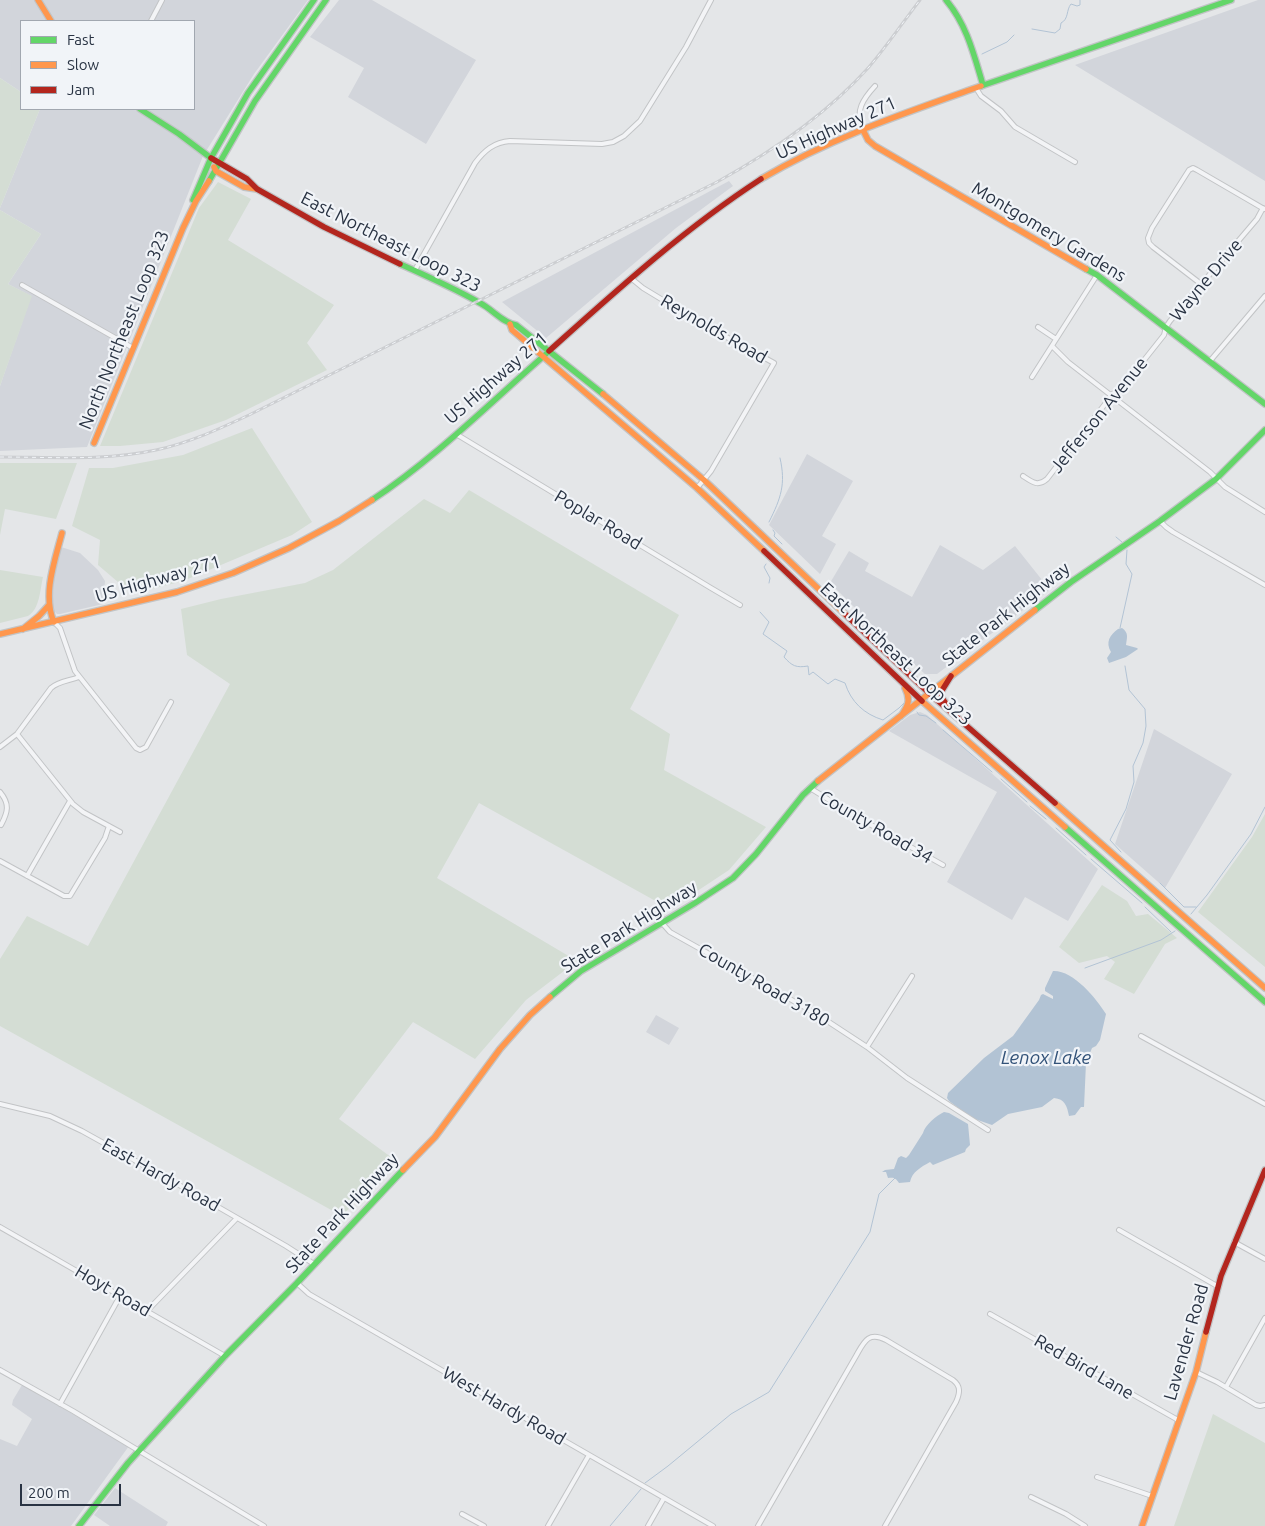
<!DOCTYPE html>
<html>
<head>
<meta charset="utf-8">
<style>
	body { margin:0 }
	#map { position:relative; width:1265px; height:1526px; overflow:hidden; background:#e4e6e8; font-family:Ubuntu,sans-serif }
	canvas { display:block }
	.legend { position:absolute; left:20px; top:20px; width:175px; height:90px; box-sizing:border-box; background:#f1f4f8; border:1px solid #a1a7b0; margin:0; padding:6px 9px; list-style:none; font-size:15px; color:#293343 }
	.legend li { display:flex; align-items:center; gap:10px; height:25px }
	.legend b { width:25px; border:1px solid #a1a7b0 }
	.scale { position:absolute; left:20px; top:1484px; width:101px; height:22px; box-sizing:border-box; border:2px solid #293343; border-top:0; padding-left:6px; font-size:15px; line-height:18px; white-space:nowrap; color:#293343; -webkit-text-stroke:4px #f1f4f8; paint-order:stroke }
</style>
</head>
<body>
<div id="map">
<canvas width="1265" height="1526"></canvas>
<ul class="legend">
<li><b style="height:6px;background:#63d668"></b>Fast</li>
<li><b style="height:6px;background:#ff974d"></b>Slow</li>
<li><b style="height:6px;background:#b3261e"></b>Jam</li>
</ul>
<div class="scale">200 m</div>
</div>
<script>
const g = document.querySelector('canvas').getContext('2d');
g.lineJoin = 'round';
function paint(path, color) { g.fillStyle = color; g.fill(path, 'evenodd'); }
function trace(path, color, width, dash) { g.strokeStyle = color; g.lineWidth = width; g.lineCap = dash ? 'butt' : 'round'; g.setLineDash(dash || []); g.stroke(path); }
function label(font, color, halo, rows, align = 'center') {
  g.font = font + ' Ubuntu,sans-serif'; g.lineWidth = 4.5; g.setLineDash([]); g.textBaseline = 'middle'; g.strokeStyle = halo; g.fillStyle = color; for (const [text, x, y, turn = 0] of rows) {
    g.save(); g.translate(x, y); g.rotate((+turn || 0) * Math.PI / 180); g.textAlign = isNaN(turn) ? turn : align; if (halo) g.strokeText(text, 0, 0); g.fillText(text, 0, 0); g.restore();
  }
}
paint(new Path2D(`
	M 0,0 L 308,0 L 254,74 L 203,156 L 87,447 L 0,451 L 0,386 L 31,296 L 8,284 L 41,234 L 0,210 L 0,208 L 40,109 L 194,109 L 194,21 L 21,21 L 21,92 L 0,78 Z
	M 339,0 L 372,0 L 476,60 L 426,144 L 348,97 L 364,68 L 310,37 Z
	M 1258,0 L 1265,0 L 1265,181 L 1075,65 Z
	M 729,181 L 733,186 L 676,228 L 546,338 L 502,302 Z
	M 807,454 L 853,481 L 822,536 L 836,544 L 820,574 L 769,525 Z
	M 940,545 L 983,570 L 1015,546 L 1050,590 L 937,674 L 925,674 L 870,623 L 830,583 L 849,551 L 869,563 L 865,571 L 912,597 Z
	M 61,547 L 80,553 L 98,570 L 105,581 L 103,604 L 60,614 L 57,614 L 53,610 L 52,605 L 54,580 Z
	M 920,712 L 927,715 L 1098,869 L 1068,921 L 1025,897 L 1012,920 L 947,882 L 997,792 L 889,731 L 910,715 Z
	M 1154,729 L 1232,774 L 1165,888 L 1115,844 Z
	M 656,1015 L 679,1028 L 669,1045 L 646,1032 Z
	M 22,1385 L 129,1446 L 71,1526 L 0,1526 L 0,1439 L 17,1446 L 32,1419 L 12,1405 L 13,1400 Z
	M 115,1488 L 168,1522 L 166,1526 L 110,1526 L 94,1515 Z`), '#d2d5db');
paint(new Path2D(`
	M 0,78 L 21,92 L 21,109 L 40,109 L 0,208 Z
	M 218,182 L 251,199 L 228,240 L 334,305 L 307,343 L 327,370 L 226,420 L 163,442 L 120,446 L 100,446 L 199,208 Z
	M 0,210 L 41,234 L 8,284 L 32,296 L 0,386 Z
	M 252,428 L 312,522 L 292,535 L 183,581 L 132,594 L 98,565 L 100,540 L 72,526 L 89,468 L 113,468 L 183,455 Z
	M 0,463 L 77,463 L 56,519 L 5,509 L 0,535 Z
	M 469,490 L 679,615 L 630,709 L 670,734 L 664,770 L 766,827 L 729,870 L 670,909 L 479,803 L 437,878 L 577,961 L 526,1000 L 475,1059 L 413,1022 L 339,1119 L 395,1160 L 342,1216 L 0,1026 L 0,959 L 27,916 L 88,946 L 230,684 L 187,655 L 181,609 L 221,599 L 305,583 L 333,570 L 424,499 L 450,513 Z
	M 0,570 L 43,577 C 40,589 40,609 28,616 L 0,623 Z
	M 1265,814 L 1265,967 L 1198,912 L 1252,837 Z
	M 1102,885 L 1127,901 L 1136,916 L 1148,914 L 1177,938 L 1165,944 L 1134,994 L 1104,979 L 1115,962 L 1107,956 L 1079,963 L 1059,947 Z
	M 1213,1414 L 1265,1443 L 1265,1526 L 1174,1526 Z`), '#d4ddd4');
paint(new Path2D(`
	M 1122,628 C 1129,633 1127,637 1126,645 L 1137,648 L 1138,649 L 1126,657 L 1109,663 L 1107,658 L 1111,652 C 1105,642 1110,635 1118,629 Z
	M 1053,971 C 1073,970 1096,998 1106,1014 L 1100,1040 L 1096,1046 L 1092,1048 L 1086,1063 L 1084,1107 L 1081,1107 L 1075,1115 L 1069,1116 C 1067,1106 1065,1099 1054,1098 L 1042,1107 L 1008,1114 L 992,1125 L 972,1118 L 949,1101 L 947,1098 L 948,1093 L 984,1058 L 1013,1036 L 1039,1000 L 1041,995 L 1043,994 L 1053,999 L 1053,996 L 1045,991 L 1045,988 Z
	M 944,1112 L 949,1113 L 968,1124 L 970,1145 L 966,1149 L 965,1152 L 933,1165 L 930,1162 C 921,1167 912,1172 910,1182 L 899,1183 C 896,1178 894,1177 888,1178 L 886,1172 L 882,1172 L 885,1170 L 894,1169 L 898,1158 L 901,1156 L 906,1158 L 909,1155 L 923,1133 C 925,1125 936,1116 944,1112 Z`), '#b2c3d4');
trace(new Path2D(`
	M 1032,29 L 1055,33 L 1060,29 L 1061,23 C 1069,19 1066,10 1071,4 L 1077,6 L 1080,5 L 1080,0
	M 982,54 L 1007,42 L 1014,35
	M 769,522 C 781,498 786,484 780,458
	M 773,530 L 775,533 L 774,536 L 782,544
	M 1116,537 L 1122,542
	M 766,564 L 764,567 L 770,578 L 769,583
	M 760,612 L 769,622 L 763,634 L 787,651 L 784,657 C 792,666 796,668 808,666 L 809,675 L 813,672 L 828,684 L 835,679 L 845,683 C 851,702 864,714 883,720 L 899,708 L 905,702
	M 1120,628 L 1132,574 L 1126,564 L 1127,550
	M 917,712 L 919,715 L 926,716 L 936,723
	M 943,730 L 992,772
	M 1001,779 L 1027,802
	M 1030,806 L 1046,819
	M 1056,828 L 1086,855
	M 1121,852 L 1110,840 L 1126,809 L 1134,782 L 1133,766 L 1143,743 L 1146,726 L 1145,709 L 1129,690 L 1125,666
	M 1091,859 L 1142,903
	M 1160,883 L 1184,907 L 1196,907
	M 1145,907 L 1171,932
	M 1191,914 L 1207,895 L 1251,834 L 1265,807
	M 1085,968 L 1161,940 L 1175,931
	M 645,1483 L 668,1466 L 731,1414 L 769,1392 L 870,1232 L 879,1194 L 896,1177
	M 610,1526 L 641,1489`), '#b2c3d4', 1);
const street = new Path2D(`
	M 151,21 L 162,0
	M 976,88 L 981,96 L 1001,111 L 1015,127 L 1075,162
	M 862,128 C 855,111 863,99 875,86
	M 415,270 L 475,163 C 484,151 494,142 510,141 L 602,144 L 613,142 L 624,136 L 640,121 L 686,47 L 711,0
	M 632,279 L 643,288 L 699,322 L 774,363 L 711,471 L 697,488
	M 1201,284 L 1153,247 L 1149,243 L 1148,238 L 1152,228 L 1189,170 L 1193,168 L 1197,170 L 1264,209
	M 22,285 L 133,348
	M 1038,327 L 1056,339
	M 1052,346 L 1068,362 L 1210,472 L 1225,487 L 1265,512
	M 1210,361 L 1265,296
	M 1032,377 L 1097,275
	M 456,434 L 711,588 L 740,605
	M 1023,476 C 1032,482 1038,487 1047,479 L 1112,395 L 1137,369 L 1164,335 L 1166,327 L 1170,321 L 1257,219 L 1263,208
	M 1160,521 L 1166,527 L 1173,532 L 1265,585
	M 54,622 L 60,628 L 75,671 L 136,748 L 140,750 L 146,747 L 171,702
	M 17,734 L 73,804 L 83,812 L 120,832
	M 0,747 L 17,734 L 51,688 C 59,681 69,681 79,677
	M 810,788 L 855,816 L 943,865
	M 0,792 C 10,804 8,812 1,825
	M 0,861 L 64,896 L 70,896 L 105,838 L 109,826
	M 27,876 L 70,801
	M 662,923 L 670,932 L 815,1013 L 867,1047 L 907,1078 L 988,1130
	M 1141,1036 L 1265,1104
	M 867,1047 L 912,976
	M 0,1104 L 50,1116 L 82,1131 L 206,1200 L 286,1246 L 314,1264
	M 0,1227 L 225,1356
	M 1119,1230 L 1217,1286
	M 1234,1242 L 1265,1259
	M 297,1283 L 309,1294 L 713,1526
	M 147,1311 L 237,1218
	M 990,1314 L 1178,1420
	M 0,1370 L 73,1411 L 264,1526
	M 1196,1372 L 1217,1382 L 1256,1405 L 1260,1406 L 1265,1405
	M 1226,1387 L 1265,1318
	M 60,1404 L 120,1296
	M 1097,1477 L 1152,1496
	M 1031,1497 L 1066,1514 L 1085,1526
	M 462,1514 L 484,1526
	M 548,1526 L 589,1455
	M 648,1526 L 664,1498
	M 758,1526 L 856,1356 C 864,1342 868,1331 886,1340 L 953,1380 C 961,1386 960,1393 956,1402 L 885,1526`);
const fast = new Path2D(`
	M 946,0 C 967,25 974,55 983,85
	M 981,86 L 1231,0
	M 140,109 L 179,134 L 211,158
	M 209,181 L 255,101 L 326,0
	M 193,200 L 211,158 L 248,93 L 314,0
	M 400,264 C 427,276 454,288 480,303 C 492,309 503,323 516,325 L 603,394
	M 1086,269 L 1097,275 L 1265,404
	M 372,500 C 434,459 490,403 546,354
	M 1035,610 L 1071,582 L 1160,521 L 1216,479 L 1265,430
	M 1065,827 L 1265,1002
	M 550,997 L 581,971 L 695,903 L 733,878 L 756,854 L 803,795 L 818,781
	M 79,1526 L 128,1463 L 225,1356 L 297,1283 L 403,1170`);
const slow = new Path2D(`
	M 38,0 L 51,21
	M 862,128 L 868,140 L 875,146 L 1086,269
	M 214,167 L 216,171 L 244,187 L 257,189
	M 761,179 C 830,138 905,113 981,86
	M 510,324 L 512,330 L 697,488 L 764,551
	M 603,394 L 704,480 L 846,615
	M 94,443 L 183,228 L 196,201 L 209,181
	M 54,622 C 42,595 55,560 62,533
	M 23,629 L 39,616 L 49,605
	M 0,634 L 177,592 L 233,573 L 289,548 L 339,521 L 372,500
	M 922,701 L 1065,827
	M 901,716 C 908,706 911,700 905,688
	M 818,781 L 1035,610
	M 1055,803 L 1265,988
	M 403,1170 L 435,1137 L 500,1049 L 530,1015 L 550,997
	M 1142,1526 L 1196,1372 L 1206,1332`);
const jam = new Path2D(`
	M 211,158 L 247,179 L 257,189 L 324,227 L 400,264
	M 549,351 C 617,290 684,229 761,179
	M 764,551 L 922,701
	M 846,615 L 929,693 L 1055,803
	M 947,705 L 942,698 L 941,692 L 951,676
	M 1206,1332 L 1221,1276 L 1265,1170`);
trace(street, '#c2c4c6', 6);
trace(fast, '#c2c4c6', 8);
trace(slow, '#c2c4c6', 8);
trace(jam, '#c2c4c6', 8);
trace(street, '#f3f4f6', 4);
trace(fast, '#63d668', 5.5);
trace(slow, '#ff974d', 5.5);
trace(jam, '#b3261e', 5.5);
const rail = new Path2D(`
	M 0,457 C 52,457 105,461 156,450 C 189,443 219,429 249,415 L 717,182 C 773,151 826,115 869,67 C 887,46 903,22 920,0`);
trace(rail, '#ccced1', 3);
trace(rail, '#f1f4f8', 1, [4]);
label('18px', '#293343', '#f1f4f8', [
	["US Highway 271",836,128,-24],
	["Montgomery Gardens",1049,232,31],
	["East Northeast Loop 323",391,242,27],
	["Wayne Drive",1206,280,-50],
	["Reynolds Road",714,329,30],
	["North Northeast Loop 323",124,330,-68],
	["US Highway 271",496,378,-41],
	["Jefferson Avenue",1099,415,-51],
	["Poplar Road",598,520,31],
	["US Highway 271",158,579,-16],
	["State Park Highway",1006,614,-38],
	["East Northeast Loop 323",896,654,43],
	["County Road 34",876,827,30],
	["State Park Highway",629,927,-32],
	["County Road 3180",764,985,30],
	["East Hardy Road",161,1175,29],
	["State Park Highway",342,1213,-47],
	["Hoyt Road",113,1291,30],
	["Lavender Road",1186,1342,-74],
	["Red Bird Lane",1084,1367,30],
	["West Hardy Road",504,1406,30]
]);
label('italic 19px', '#325278', '#f1f4f8', [
	["Lenox Lake",1046,1058]
]);
</script>
</body>
</html>
